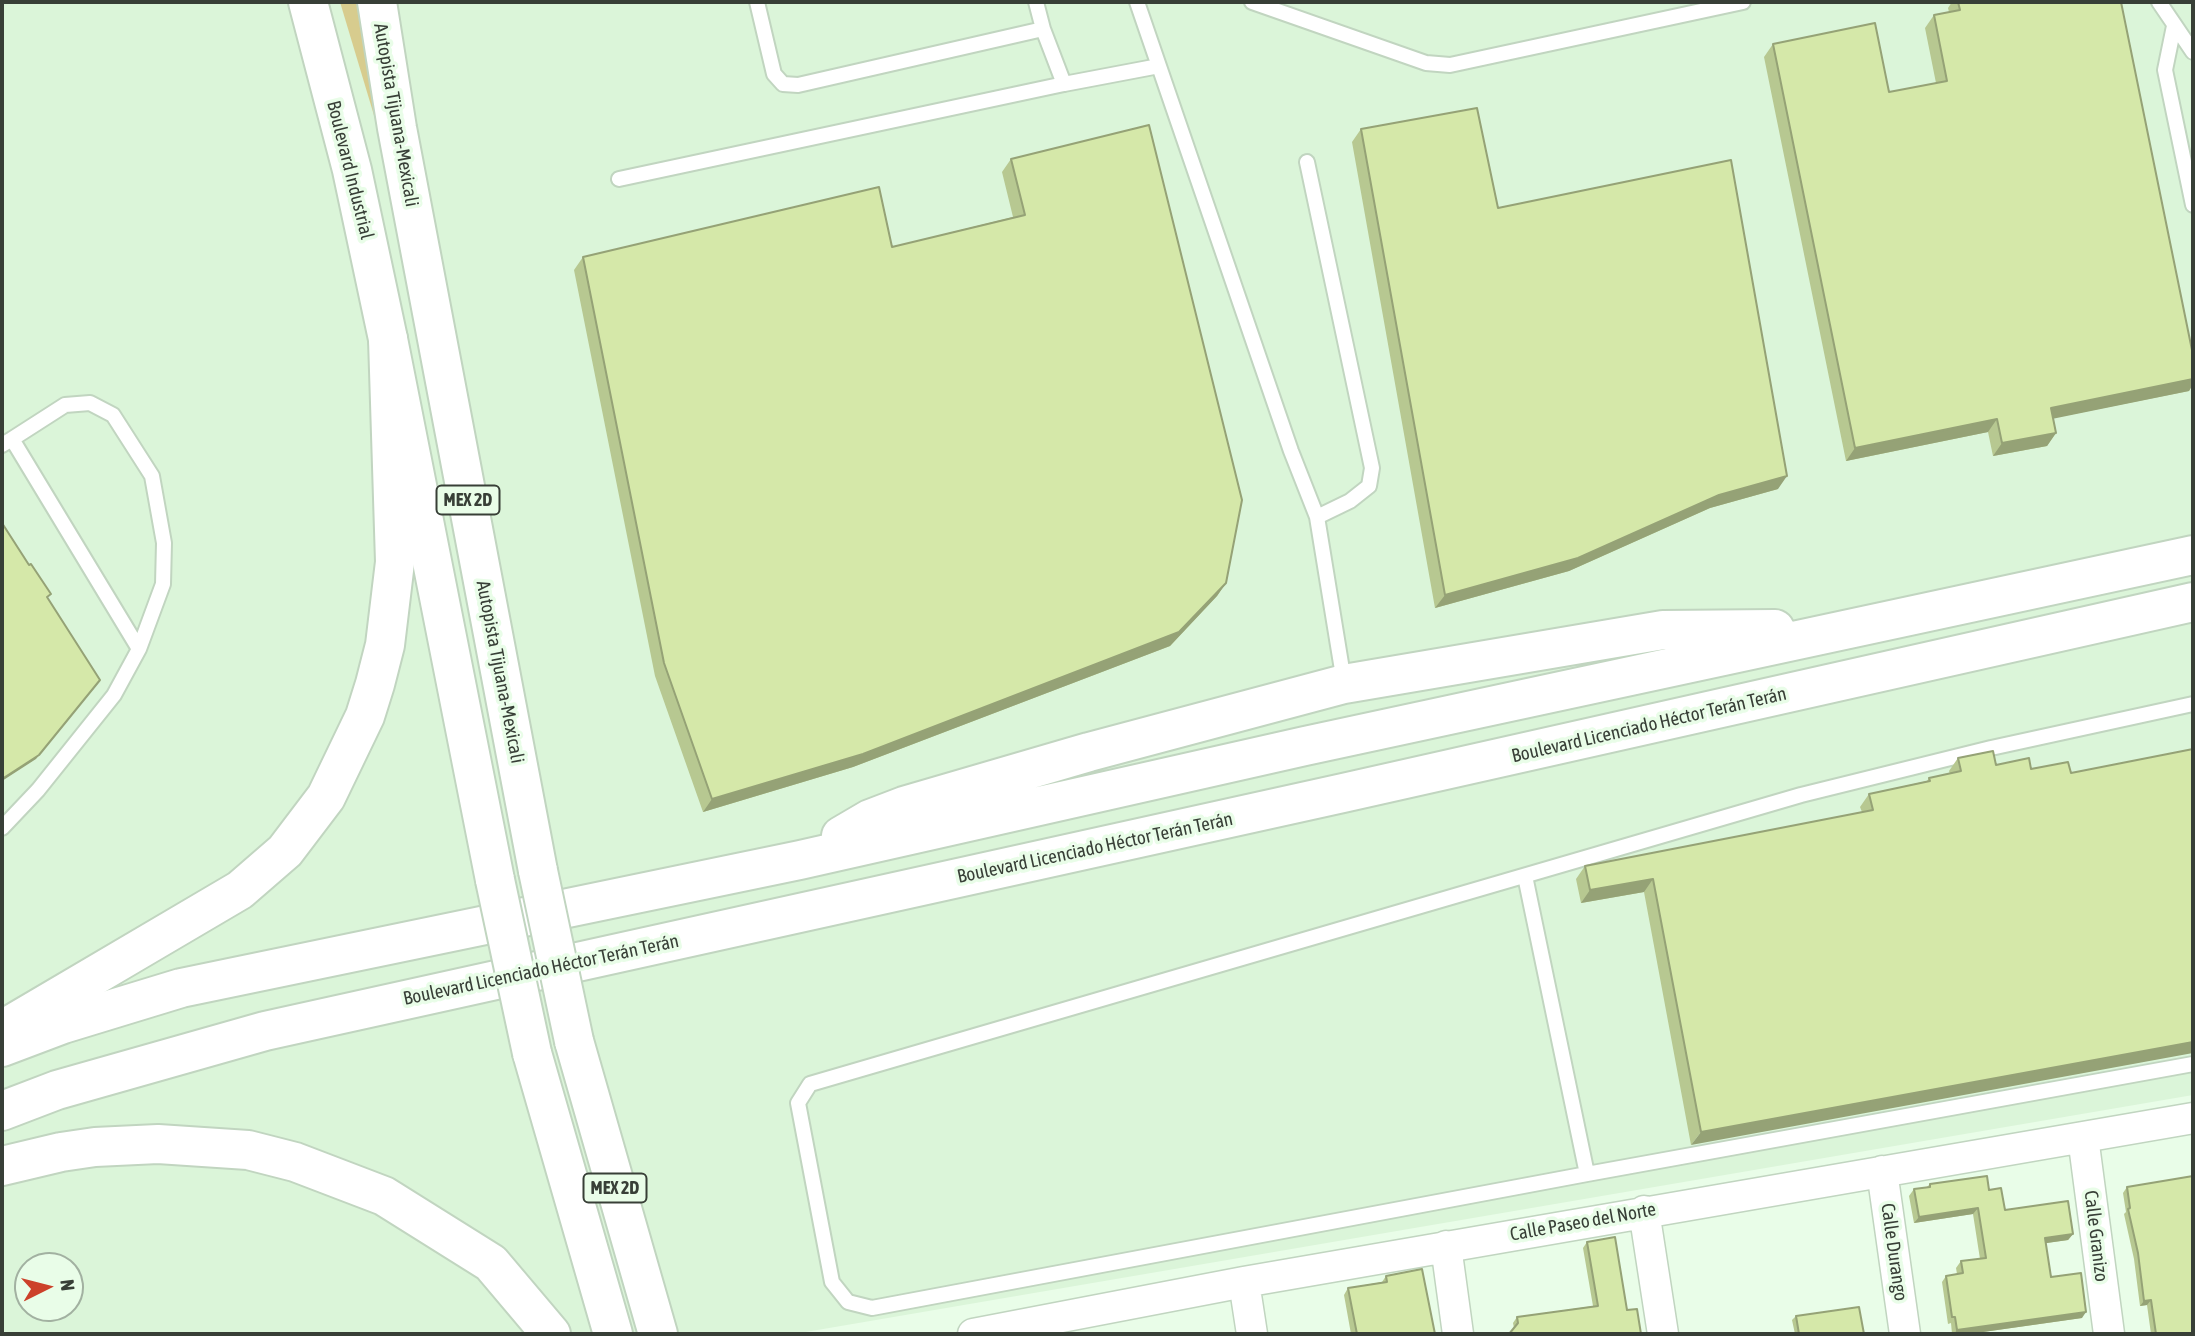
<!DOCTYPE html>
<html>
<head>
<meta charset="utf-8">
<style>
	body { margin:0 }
	#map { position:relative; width:2195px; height:1336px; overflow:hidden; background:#e9fde8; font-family:"Asap Condensed",sans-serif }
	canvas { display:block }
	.frame { position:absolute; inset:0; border:4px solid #383f37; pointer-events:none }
	.north { position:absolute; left:14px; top:1252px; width:70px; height:70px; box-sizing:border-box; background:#e9fde8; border:2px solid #a2b1a1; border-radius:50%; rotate:84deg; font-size:19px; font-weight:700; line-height:28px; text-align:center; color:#383f37 }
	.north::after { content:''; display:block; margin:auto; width:24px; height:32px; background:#cc412a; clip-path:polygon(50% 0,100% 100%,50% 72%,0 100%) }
</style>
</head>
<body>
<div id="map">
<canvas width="2195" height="1336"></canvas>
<div class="frame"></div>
<div class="north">N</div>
</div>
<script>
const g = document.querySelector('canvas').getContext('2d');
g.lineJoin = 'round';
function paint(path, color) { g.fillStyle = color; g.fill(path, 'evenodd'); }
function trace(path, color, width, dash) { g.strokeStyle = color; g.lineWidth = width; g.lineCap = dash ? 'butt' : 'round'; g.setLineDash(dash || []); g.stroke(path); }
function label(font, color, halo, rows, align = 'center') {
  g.font = font + ' "Asap Condensed",sans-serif'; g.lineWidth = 7; g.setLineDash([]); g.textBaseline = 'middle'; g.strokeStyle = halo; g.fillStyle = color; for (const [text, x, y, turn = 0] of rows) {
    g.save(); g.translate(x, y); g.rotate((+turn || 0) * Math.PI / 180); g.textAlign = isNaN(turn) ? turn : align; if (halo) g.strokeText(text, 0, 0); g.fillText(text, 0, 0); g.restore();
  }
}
paint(new Path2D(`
	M 2,2 L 2193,2 L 2193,1095 L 794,1334 L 2,1334 ZM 28,1266 L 70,1266 L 70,1308 L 28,1308 Z`), '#dbf5d9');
paint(new Path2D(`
	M 340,2 L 358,2 L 385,152 Z`), '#d7cc8e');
const service = new Path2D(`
	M 757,2 L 774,74 L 783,84 L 798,85 L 1043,29
	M 1036,2 L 1043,29 L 1064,84
	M 1137,2 L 1291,451 L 1317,517 L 1344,682
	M 1252,2 L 1426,63 L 1450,65 L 1743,2
	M 2159,2 L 2193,52
	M 2174,26 L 2165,70 L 2193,205
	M 1307,162 L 1372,468 L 1369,486 L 1350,501 L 1317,517
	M 619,179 L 1064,84 L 1159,66
	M 12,439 L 65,405 L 90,403 L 113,415 L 152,476 L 164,543 L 163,584 L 139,649
	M 2,445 L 12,439 L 139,649 L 114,695 L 38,790 L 2,828
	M 1525,876 L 1587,1174 L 2193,1064
	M 1587,1174 L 872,1308 L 848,1302 L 832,1282 L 798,1103 L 810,1084 L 1801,795 L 1991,748 L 2193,704`);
const minor = new Path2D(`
	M 2083,1137 L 2109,1334
	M 1882,1171 L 1905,1334
	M 1644,1211 L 1663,1334
	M 1446,1246 L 1458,1334
	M 1244,1282 L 1252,1334
	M 973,1334 L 1244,1282 L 2193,1118`);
const primary = new Path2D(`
	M 841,836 L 870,819 L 904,806 L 1089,752 L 1344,684 L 1663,630 L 1775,629
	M 2,1047 L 63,1024 L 181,988 L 800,860 L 1305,746 L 2193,555
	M 2,1111 L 57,1090 L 265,1031 L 1343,793 L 2193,602`);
const trunk = new Path2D(`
	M 2,1030 L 240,890 L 285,851 L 326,797 L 365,716 L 375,684 L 385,645 L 395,562 L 388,339 L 352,170 L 308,2`);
const motorway = new Path2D(`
	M 377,2 L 397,128 L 538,871
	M 388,339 L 495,880
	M 574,1041 L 658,1334
	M 532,1053 L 613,1334
	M 2,1166 L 61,1152 L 95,1147 L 158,1144 L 248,1150 L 295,1162 L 384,1196 L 491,1263 L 551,1334`);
trace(service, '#c1d5c0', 18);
trace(minor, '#c1d5c0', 33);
trace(primary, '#c1d5c0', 42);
trace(trunk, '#c1d5c0', 42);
trace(motorway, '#c1d5c0', 42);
trace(service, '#fff', 14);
trace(minor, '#fff', 30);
trace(primary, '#fff', 38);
trace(trunk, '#fff', 38);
trace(motorway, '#fff', 38);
const motorwayBridge = new Path2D(`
	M 538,871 L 574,1041
	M 495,880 L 532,1053`);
trace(motorwayBridge, '#c1d5c0', 42, []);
trace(motorwayBridge, '#fff', 38);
paint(new Path2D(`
	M 1952,2 L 2121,2 L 2193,355 L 2193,384 L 2189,391 L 2053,418 L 2056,433 L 2047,446 L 1993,456 L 1988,432 L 1846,461 L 1764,57 L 1773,44 L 1889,92 L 1936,83 L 1925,28 L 1934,15 L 1949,12 L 1948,8 Z
	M 1361,129 L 1498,208 L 1778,489 L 1710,508 L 1569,571 L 1435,608 L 1352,142 Z
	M 1011,159 L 1226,583 L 1217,596 L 1170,646 L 853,767 L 703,812 L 655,676 L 574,270 L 583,257 L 892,247 L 1013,217 L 1002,172 Z
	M 1993,751 L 1691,1145 L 1644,892 L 1581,903 L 1576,879 L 1585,866 L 1862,812 L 1860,807 L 1869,794 L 1927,781 L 1929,778 L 1950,774 L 1949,771 L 1958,758 Z
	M 1930,1184 L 1989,1190 L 2005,1210 L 2073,1234 L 2068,1240 L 2046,1243 L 2051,1277 L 2082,1318 L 1969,1334 L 1952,1334 L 1951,1323 L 1948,1324 L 1942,1282 L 1946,1276 L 1957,1274 L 1956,1268 L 1961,1261 L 1980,1259 L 1973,1214 L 1914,1223 L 1909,1196 L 1914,1189 L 1927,1187 Z
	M 2127,1187 L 2193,1334 L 2151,1334 L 2147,1305 L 2140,1306 L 2134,1259 L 2124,1214 L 2126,1212 L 2123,1193 Z
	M 1587,1242 L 1627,1310 L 1514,1328 L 1513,1323 L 1517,1317 L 1593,1306 L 1583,1248 Z
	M 1386,1276 L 1435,1334 L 1351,1334 L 1344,1295 L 1348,1288 L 1382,1282 Z
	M 1796,1316 L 1864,1334 L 1795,1334 L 1792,1320 Z`), '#b7c891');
paint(new Path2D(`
	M 2193,379 L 2193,384 L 2189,391 L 2042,421 L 2051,408 Z
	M 1997,419 L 1988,432 L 1846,461 L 1855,448 Z
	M 2056,433 L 2047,446 L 1993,456 L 2002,443 Z
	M 1787,476 L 1778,489 L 1710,508 L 1569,571 L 1435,608 L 1445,595 L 1719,495 Z
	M 1226,583 L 1217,596 L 1170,646 L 853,767 L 703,812 L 712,799 Z
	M 100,680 L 36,759 L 2,781 L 2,779 Z
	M 1653,879 L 1644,892 L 1581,903 L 1590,890 Z
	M 2193,1042 L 2193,1053 L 1691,1145 L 1701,1132 Z
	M 1978,1208 L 1973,1214 L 1914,1223 L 1919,1217 Z
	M 2073,1234 L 2068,1240 L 2040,1244 L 2045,1238 Z
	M 2151,1300 L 2147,1305 L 2140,1306 L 2144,1301 Z
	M 2086,1312 L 2082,1318 L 1969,1334 L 1954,1334 L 1957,1330 Z`), '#95a276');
const building = new Path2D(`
	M 1958,2 L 2121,2 L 2193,355 L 2193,379 L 2051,408 L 2056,433 L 2002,443 L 1997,419 L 1855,448 L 1773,44 L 1875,23 L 1889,92 L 1947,81 L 1934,15 L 1960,10 Z
	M 1477,108 L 1498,208 L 1731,160 L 1787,476 L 1719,495 L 1578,558 L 1445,595 L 1361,129 Z
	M 1149,125 L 1242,500 L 1226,583 L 1179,632 L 863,754 L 712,799 L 664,663 L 583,257 L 879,187 L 892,247 L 1025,215 L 1011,159 Z
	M 2,523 L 29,565 L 31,564 L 51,594 L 47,597 L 100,680 L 39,755 L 2,779 Z
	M 2193,749 L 2193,1042 L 1701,1132 L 1653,879 L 1590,890 L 1585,866 L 1873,810 L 1869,794 L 1930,781 L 1929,778 L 1961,771 L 1958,758 L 1993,751 L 1996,765 L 2029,758 L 2031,769 L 2068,762 L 2071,773 Z
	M 1987,1176 L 1989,1190 L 2001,1188 L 2005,1210 L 2068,1201 L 2073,1234 L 2045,1238 L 2051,1277 L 2081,1273 L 2086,1312 L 1957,1330 L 1955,1317 L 1952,1317 L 1946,1276 L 1963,1273 L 1961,1261 L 1986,1258 L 1978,1208 L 1919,1217 L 1914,1189 L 1930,1187 L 1930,1184 Z
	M 2193,1176 L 2193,1334 L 2156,1334 L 2151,1300 L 2144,1301 L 2138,1253 L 2128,1209 L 2130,1208 L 2127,1187 Z
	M 1615,1237 L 1627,1310 L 1637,1309 L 1641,1334 L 1509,1334 L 1518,1323 L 1517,1317 L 1598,1306 L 1587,1242 Z
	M 1422,1269 L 1435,1334 L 1357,1334 L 1348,1288 L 1387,1282 L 1386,1276 Z
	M 1859,1307 L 1864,1334 L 1799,1334 L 1796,1316 Z`);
paint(building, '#d5e8a9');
trace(building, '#95a276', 2);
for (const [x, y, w] of [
	[468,500,63],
	[615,1188,63]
]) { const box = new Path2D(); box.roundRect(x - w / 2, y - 14.5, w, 29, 5); g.fillStyle = '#e9fde8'; g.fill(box); trace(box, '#383f37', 2); }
label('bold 18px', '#383f37', null, [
	["MEX 2D",468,500],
	["MEX 2D",615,1188]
]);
label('19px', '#383f37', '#e9fde8', [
	["Autopista Tijuana-Mexicali",396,115,80],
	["Boulevard Industrial",350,170,76],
	["Autopista Tijuana-Mexicali",500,672,79],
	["Boulevard Licenciado Héctor Terán Terán",1649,725,-13],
	["Boulevard Licenciado Héctor Terán Terán",1095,848,-12],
	["Boulevard Licenciado Héctor Terán Terán",541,970,-12],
	["Calle Paseo del Norte",1583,1222,-10],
	["Calle Granizo",2096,1236,83],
	["Calle Durango",1894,1252,82]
]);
</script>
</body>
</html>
